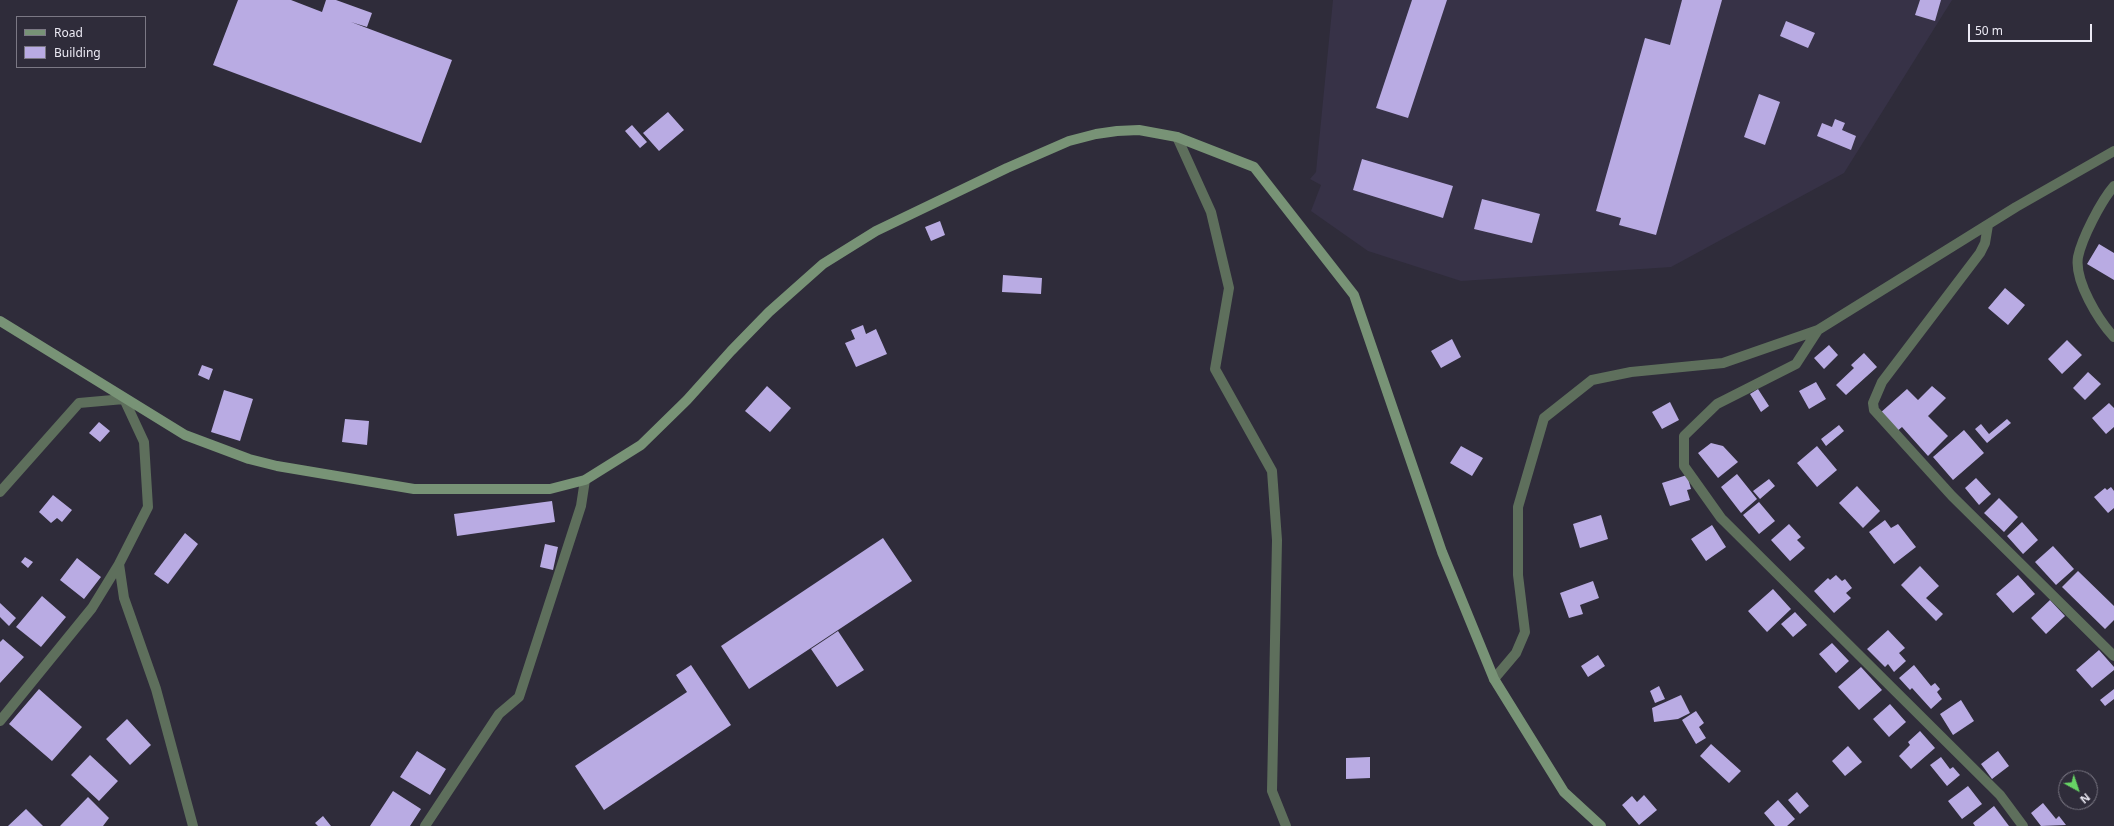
<!DOCTYPE html>
<html>
<head>
<meta charset="utf-8">
<style>
	body { margin:0 }
	#map { position:relative; width:2114px; height:826px; overflow:hidden; background:#2f2c3a; font-family:"Noto Sans",sans-serif }
	canvas { display:block }
	.legend { position:absolute; left:16px; top:16px; width:130px; height:52px; box-sizing:border-box; background:#2f2c3a; border:1px solid #7b7884; margin:0; padding:5px 7px; list-style:none; font-size:12px; color:#eceaf4 }
	.legend li { display:flex; align-items:center; gap:8px; height:20px }
	.legend b { width:20px; border:1px solid #7b7884 }
	.north { position:absolute; left:2058px; top:770px; width:40px; height:40px; box-sizing:border-box; background:#2f2c3a; border:1px solid #7b7884; border-radius:50%; rotate:140deg; font-size:11px; font-weight:700; line-height:16px; text-align:center; color:#eceaf4 }
	.north::after { content:''; display:block; margin:auto; width:14px; height:18px; background:#67d465; clip-path:polygon(50% 0,100% 100%,50% 72%,0 100%) }
	.scale { position:absolute; left:1968px; top:24px; width:124px; height:18px; box-sizing:border-box; border:2px solid #eceaf4; border-top:0; padding-left:5px; font-size:12px; line-height:14px; white-space:nowrap; color:#eceaf4; -webkit-text-stroke:3px #2f2c3a; paint-order:stroke }
</style>
</head>
<body>
<div id="map">
<canvas width="2114" height="826"></canvas>
<ul class="legend">
<li><b style="height:5px;background:#789376"></b>Road</li>
<li><b style="height:11px;background:#b9abe3"></b>Building</li>
</ul>
<div class="north">N</div>
<div class="scale">50 m</div>
</div>
<script>
const g = document.querySelector('canvas').getContext('2d');
g.lineJoin = 'round';
function paint(path, color) { g.fillStyle = color; g.fill(path, 'evenodd'); }
function trace(path, color, width, dash) { g.strokeStyle = color; g.lineWidth = width; g.lineCap = dash ? 'butt' : 'round'; g.setLineDash(dash || []); g.stroke(path); }
paint(new Path2D(`
	M 1333,0 L 1952,0 L 1844,173 L 1671,267 L 1461,281 L 1368,251 L 1311,211 L 1321,185 L 1310,179 L 1316,172 Z`), '#373247');
paint(new Path2D(`
	M 238,0 L 291,0 L 322,12 L 326,0 L 336,0 L 372,13 L 367,27 L 351,22 L 452,60 L 421,143 L 213,65 Z
	M 1412,0 L 1447,0 L 1408,118 L 1376,108 Z
	M 1682,0 L 1722,0 L 1656,235 L 1619,225 L 1621,218 L 1596,211 L 1645,38 L 1670,45 Z
	M 1920,0 L 1941,0 L 1935,21 L 1915,15 Z
	M 1786,21 L 1815,33 L 1808,48 L 1780,36 Z
	M 1759,94 L 1780,102 L 1765,145 L 1744,137 Z
	M 668,112 L 684,130 L 659,151 L 643,133 Z
	M 1835,119 L 1845,123 L 1842,130 L 1856,136 L 1851,150 L 1817,136 L 1822,123 L 1832,127 Z
	M 632,125 L 647,142 L 640,148 L 625,131 Z
	M 1362,159 L 1453,186 L 1443,218 L 1353,190 Z
	M 1482,199 L 1540,214 L 1532,243 L 1474,229 Z
	M 940,221 L 945,235 L 931,241 L 925,227 Z
	M 2099,244 L 2114,253 L 2114,280 L 2087,264 Z
	M 1003,275 L 1042,278 L 1041,294 L 1002,292 Z
	M 2005,288 L 2025,305 L 2008,325 L 1988,308 Z
	M 863,325 L 866,334 L 876,329 L 887,354 L 856,367 L 845,343 L 855,339 L 851,330 Z
	M 1452,339 L 1461,357 L 1441,368 L 1431,351 Z
	M 2067,340 L 2082,355 L 2062,374 L 2048,359 Z
	M 1829,345 L 1838,355 L 1824,369 L 1814,358 Z
	M 1864,353 L 1877,367 L 1846,395 L 1836,385 L 1854,368 L 1851,365 Z
	M 202,365 L 213,369 L 209,380 L 198,375 Z
	M 2088,372 L 2101,384 L 2085,400 L 2073,388 Z
	M 1816,382 L 1826,399 L 1809,409 L 1799,391 Z
	M 767,386 L 791,408 L 770,432 L 745,411 Z
	M 1932,386 L 1946,398 L 1928,416 L 1948,436 L 1928,456 L 1902,427 L 1896,432 L 1879,414 L 1907,389 L 1918,400 Z
	M 1758,389 L 1769,406 L 1761,412 L 1750,394 Z
	M 224,390 L 253,399 L 240,441 L 211,432 Z
	M 1670,402 L 1679,420 L 1662,429 L 1652,412 Z
	M 2109,403 L 2114,408 L 2114,427 L 2106,434 L 2092,418 Z
	M 345,419 L 369,421 L 367,445 L 342,442 Z
	M 2007,419 L 2011,423 L 1987,443 L 1975,429 L 1981,424 L 1989,434 Z
	M 99,422 L 110,431 L 100,442 L 89,433 Z
	M 1839,425 L 1844,431 L 1826,446 L 1821,439 Z
	M 1964,430 L 1984,453 L 1953,480 L 1933,457 Z
	M 1711,443 L 1723,446 L 1738,462 L 1718,478 L 1698,453 Z
	M 1461,446 L 1483,458 L 1472,476 L 1450,463 Z
	M 1817,446 L 1837,470 L 1817,487 L 1797,463 Z
	M 1737,474 L 1757,499 L 1741,513 L 1721,487 Z
	M 1687,475 L 1691,489 L 1687,490 L 1690,500 L 1670,506 L 1662,483 Z
	M 1976,478 L 1991,494 L 1979,505 L 1965,488 Z
	M 1769,479 L 1775,486 L 1760,499 L 1753,491 Z
	M 1857,486 L 1880,511 L 1863,528 L 1839,503 Z
	M 2111,487 L 2114,491 L 2114,508 L 2108,513 L 2094,497 L 2105,488 L 2107,490 Z
	M 53,495 L 72,510 L 62,522 L 57,518 L 51,523 L 39,512 Z
	M 1999,498 L 2018,517 L 2004,532 L 1984,513 Z
	M 552,501 L 555,522 L 457,536 L 454,514 Z
	M 1759,502 L 1775,521 L 1759,534 L 1743,515 Z
	M 1601,515 L 1608,539 L 1580,548 L 1573,524 Z
	M 1885,520 L 1891,528 L 1898,524 L 1916,547 L 1894,564 L 1869,532 Z
	M 2022,522 L 2038,540 L 2023,554 L 2007,536 Z
	M 1789,524 L 1801,537 L 1797,540 L 1805,548 L 1790,561 L 1771,540 Z
	M 1712,525 L 1726,547 L 1706,561 L 1691,539 Z
	M 185,533 L 198,544 L 168,584 L 154,574 Z
	M 883,538 L 912,581 L 749,689 L 721,646 Z
	M 545,544 L 558,547 L 553,570 L 540,567 Z
	M 2053,546 L 2074,569 L 2056,585 L 2035,562 Z
	M 25,557 L 33,562 L 28,568 L 21,562 Z
	M 77,558 L 101,577 L 84,599 L 60,580 Z
	M 1920,566 L 1939,586 L 1926,598 L 1943,614 L 1936,621 L 1901,585 Z
	M 2078,571 L 2114,606 L 2114,620 L 2105,629 L 2062,587 Z
	M 1836,575 L 1842,581 L 1845,579 L 1852,588 L 1846,593 L 1851,598 L 1834,613 L 1814,591 L 1828,578 L 1830,580 Z
	M 2018,575 L 2035,594 L 2013,613 L 1996,594 Z
	M 1593,581 L 1599,598 L 1580,605 L 1583,614 L 1569,618 L 1560,593 Z
	M 1773,589 L 1791,609 L 1767,632 L 1748,611 Z
	M 42,596 L 66,617 L 41,647 L 16,627 Z
	M 2050,600 L 2065,616 L 2046,634 L 2031,618 Z
	M 0,603 L 16,618 L 9,626 L 0,617 Z
	M 1795,612 L 1807,625 L 1793,637 L 1781,624 Z
	M 1888,630 L 1905,648 L 1899,653 L 1906,661 L 1894,672 L 1888,664 L 1885,667 L 1867,649 Z
	M 838,631 L 864,670 L 837,687 L 811,649 Z
	M 3,639 L 24,657 L 0,683 L 0,642 Z
	M 1832,643 L 1849,661 L 1836,673 L 1819,654 Z
	M 2099,650 L 2114,667 L 2114,670 L 2092,688 L 2076,670 Z
	M 1598,655 L 1605,666 L 1588,677 L 1581,666 Z
	M 691,665 L 731,725 L 604,810 L 575,766 L 687,692 L 676,675 Z
	M 1914,665 L 1931,686 L 1935,683 L 1940,689 L 1937,692 L 1942,699 L 1931,709 L 1912,688 L 1910,690 L 1899,678 Z
	M 1861,667 L 1882,690 L 1859,710 L 1838,687 Z
	M 1659,686 L 1665,699 L 1655,703 L 1650,691 Z
	M 39,689 L 82,727 L 52,761 L 9,724 Z
	M 2114,689 L 2114,699 L 2105,706 L 2100,700 Z
	M 1681,695 L 1690,713 L 1678,719 L 1654,722 L 1652,708 Z
	M 1961,700 L 1974,721 L 1953,735 L 1940,714 Z
	M 1890,704 L 1906,722 L 1889,737 L 1873,719 Z
	M 1696,711 L 1704,723 L 1699,727 L 1706,738 L 1696,744 L 1682,720 Z
	M 127,719 L 151,745 L 130,765 L 106,739 Z
	M 1920,731 L 1935,748 L 1911,769 L 1899,756 L 1910,745 L 1908,742 Z
	M 1711,744 L 1741,771 L 1729,783 L 1700,756 Z
	M 1848,746 L 1862,762 L 1845,776 L 1832,761 Z
	M 417,751 L 446,769 L 430,795 L 400,777 Z
	M 1998,751 L 2009,766 L 1992,779 L 1981,764 Z
	M 90,755 L 118,781 L 99,801 L 71,775 Z
	M 1370,757 L 1370,778 L 1346,779 L 1346,758 Z
	M 1941,757 L 1950,769 L 1953,767 L 1960,775 L 1947,786 L 1930,765 Z
	M 1968,786 L 1982,804 L 1962,819 L 1948,801 Z
	M 393,791 L 421,809 L 410,826 L 370,826 Z
	M 1797,792 L 1809,806 L 1800,814 L 1788,800 Z
	M 1644,795 L 1657,810 L 1639,825 L 1622,805 L 1632,796 L 1637,802 Z
	M 88,797 L 109,818 L 103,826 L 60,826 Z
	M 1778,800 L 1795,819 L 1787,826 L 1775,826 L 1764,813 Z
	M 2043,803 L 2056,819 L 2059,816 L 2066,825 L 2041,826 L 2031,813 Z
	M 1994,806 L 2009,826 L 1975,826 L 1973,823 Z
	M 26,809 L 43,826 L 8,826 Z
	M 323,816 L 331,826 L 318,826 L 315,823 Z`), '#b9abe3');
trace(new Path2D(`
	M 1177,137 L 1211,212 L 1229,288 L 1215,369 L 1272,471 L 1277,540 L 1272,791 L 1286,826
	M 2114,186 C 2101,201 2082,238 2078,257 C 2074,281 2099,321 2114,337
	M 1988,225 L 1985,243 L 1980,253 L 1882,382 L 1873,403 L 1874,410 L 1952,496 L 2114,656
	M 1818,330 L 1796,364 L 1717,404 L 1684,436 L 1684,466 L 1721,518 L 2000,795 L 2023,826
	M 0,492 L 79,403 L 124,399 L 144,442 L 148,507 L 119,564 L 124,598 L 156,689 L 193,826
	M 1494,679 L 1516,653 L 1525,632 L 1518,575 L 1518,507 L 1544,418 L 1592,380 L 1631,372 L 1723,363 L 1818,330 L 2016,207 L 2114,151
	M 0,721 L 92,608 L 119,564
	M 425,826 L 499,714 L 519,697 L 581,506 L 585,480`), '#5e6f5c', 10);
trace(new Path2D(`
	M 0,321 L 185,435 L 249,459 L 277,466 L 414,489 L 550,489 L 585,480 L 641,445 L 687,400 L 731,351 L 769,312 L 823,264 L 876,231 L 1007,168 L 1069,141 L 1096,134 L 1117,131 L 1139,130 L 1177,137 L 1254,167 L 1354,295 L 1442,552 L 1494,679 L 1564,792 L 1601,826`), '#789376', 10);
</script>
</body>
</html>
